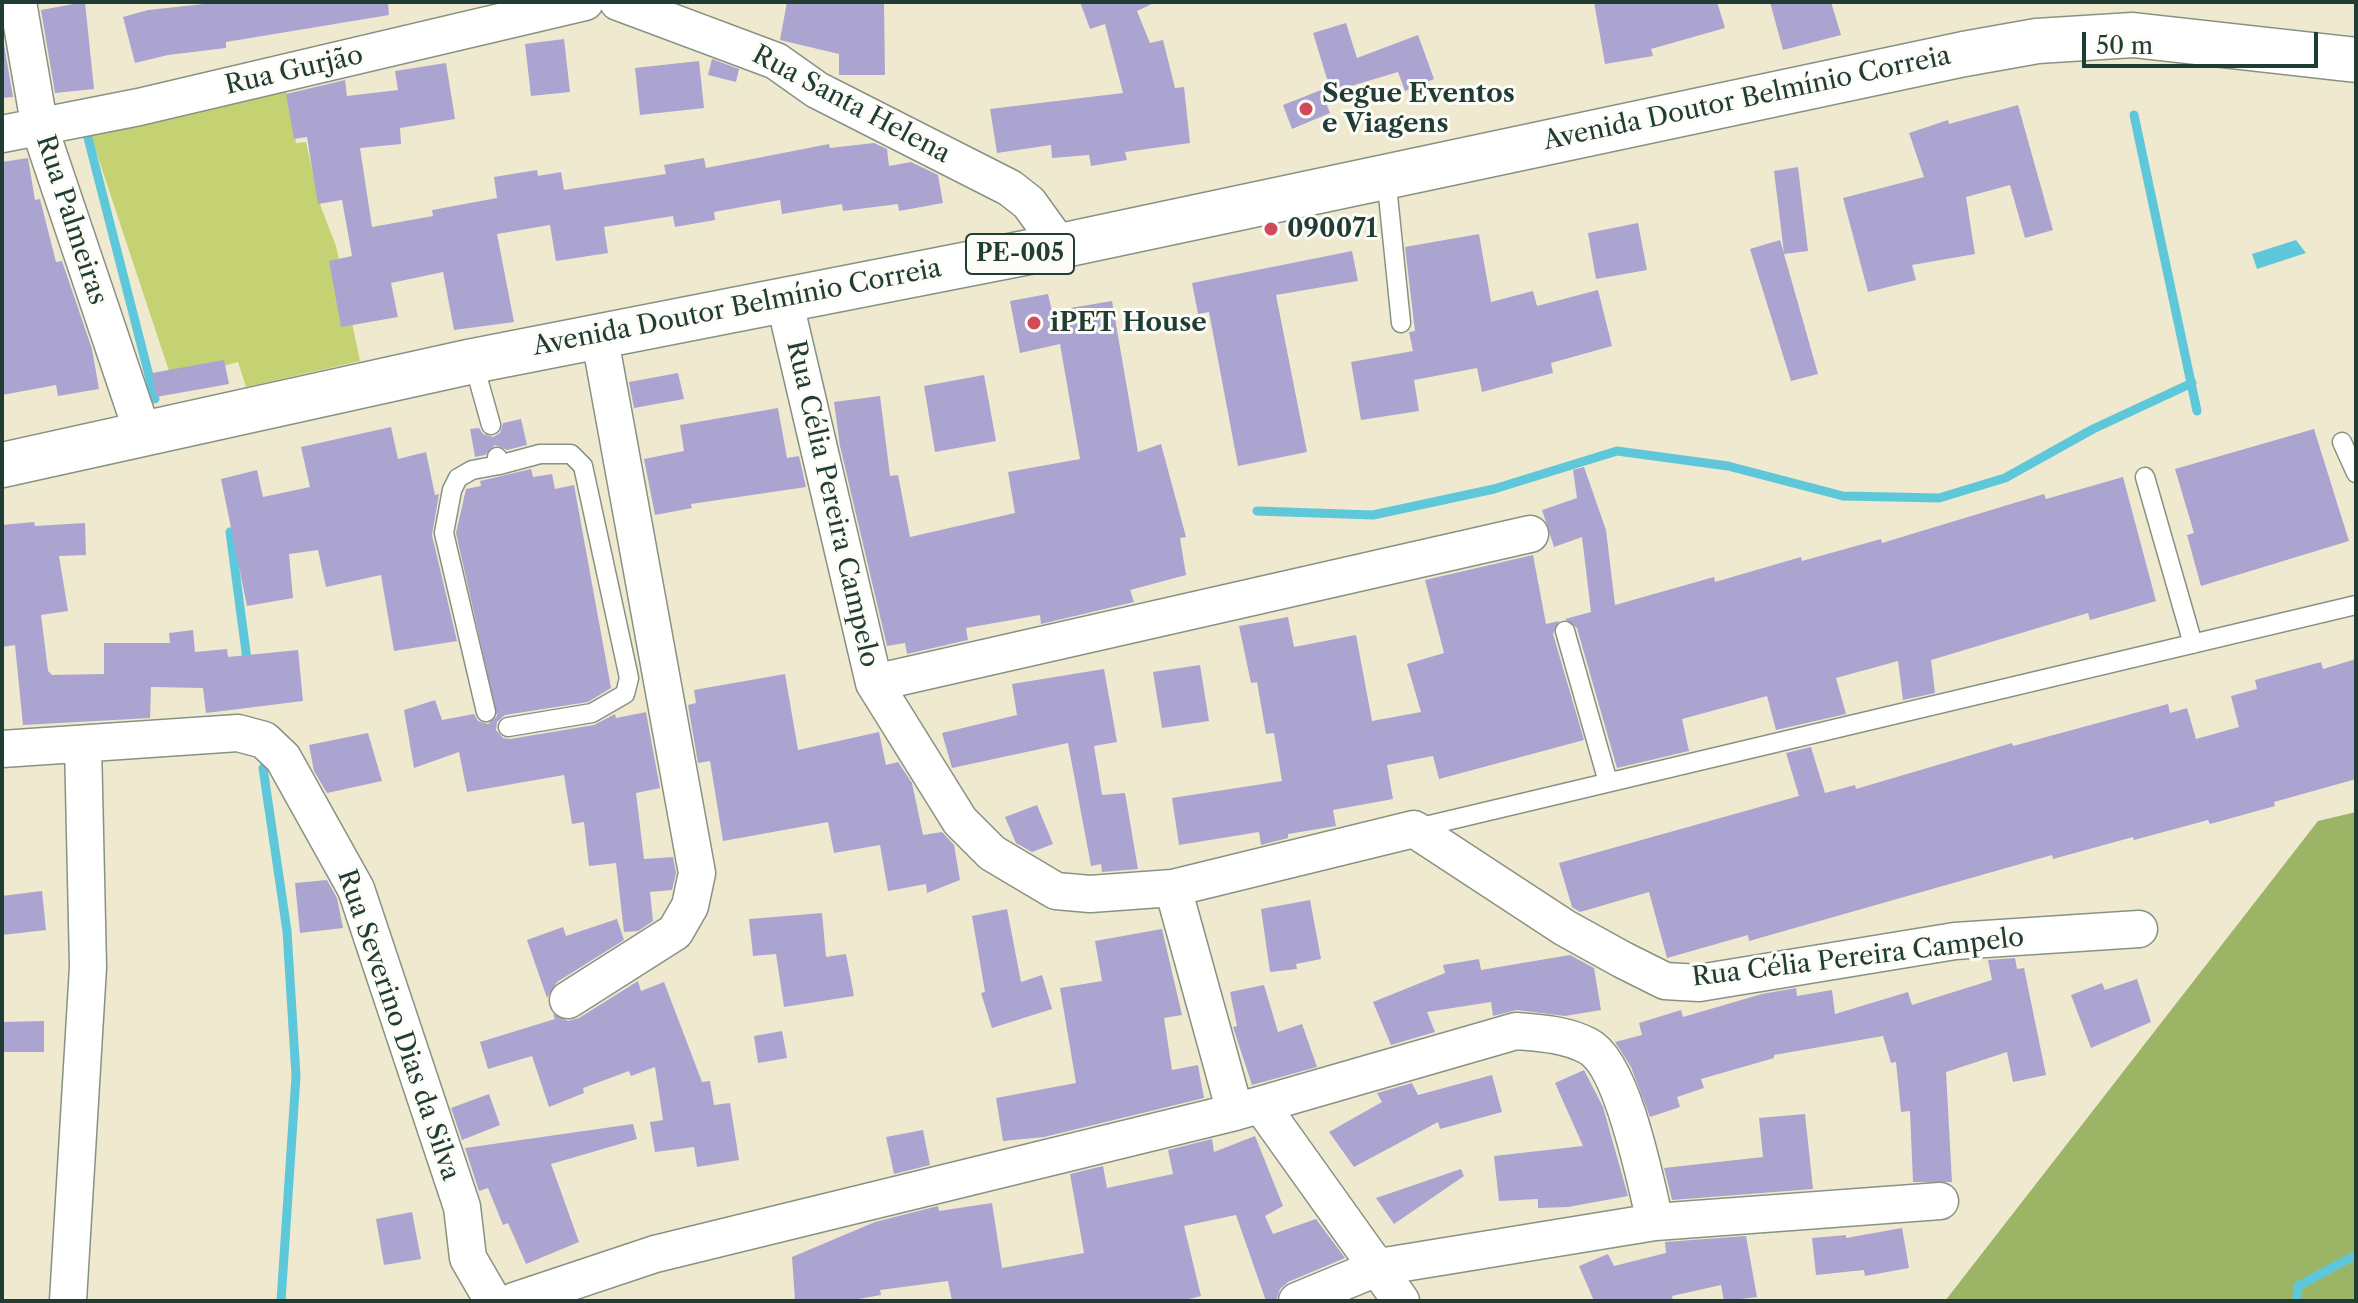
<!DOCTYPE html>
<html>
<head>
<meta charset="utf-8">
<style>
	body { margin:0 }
	#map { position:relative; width:2358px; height:1303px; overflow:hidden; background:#efe9d0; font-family:"Libre Caslon Text",serif }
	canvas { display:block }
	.frame { position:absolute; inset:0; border:4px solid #1f3d34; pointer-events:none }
	.scale { position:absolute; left:2082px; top:32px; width:236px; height:36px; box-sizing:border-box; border:4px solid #1f3d34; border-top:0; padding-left:10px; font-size:24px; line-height:28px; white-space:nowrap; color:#1f3d34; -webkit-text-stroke:6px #fdfcf7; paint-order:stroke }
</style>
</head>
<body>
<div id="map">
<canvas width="2358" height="1303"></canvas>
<div class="frame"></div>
<div class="scale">50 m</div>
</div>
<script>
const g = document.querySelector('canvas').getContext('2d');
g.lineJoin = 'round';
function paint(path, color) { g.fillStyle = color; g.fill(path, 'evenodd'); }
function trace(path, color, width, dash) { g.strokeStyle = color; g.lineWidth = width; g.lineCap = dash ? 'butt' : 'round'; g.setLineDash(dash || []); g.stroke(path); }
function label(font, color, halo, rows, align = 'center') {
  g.font = font + ' "Libre Caslon Text",serif'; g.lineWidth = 6; g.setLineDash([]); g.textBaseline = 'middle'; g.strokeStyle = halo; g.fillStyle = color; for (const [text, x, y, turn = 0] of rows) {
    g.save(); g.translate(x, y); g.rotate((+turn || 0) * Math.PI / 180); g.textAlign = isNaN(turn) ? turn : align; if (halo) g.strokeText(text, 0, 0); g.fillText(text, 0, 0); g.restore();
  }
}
paint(new Path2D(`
	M 285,85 L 296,143 L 306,142 L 321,207 L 336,246 L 360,361 L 246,387 L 238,362 L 172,380 L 89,130 Z`), '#c5d273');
paint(new Path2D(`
	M 2356,812 L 2356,1301 L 1945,1301 L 2318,821 Z`), '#9cb465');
paint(new Path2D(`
	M 2296,240 L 2306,253 L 2257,269 L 2252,254 Z`), '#5ec7da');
trace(new Path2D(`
	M 2134,115 L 2197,411
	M 87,134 L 155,399
	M 1257,511 L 1373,515 L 1494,489 L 1617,451 L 1728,466 L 1843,496 L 1939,498 L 2005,478 L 2093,429 L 2192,383
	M 230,532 L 248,667
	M 263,768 L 287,931 L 296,1076 L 281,1301
	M 2297,1301 L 2298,1286 L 2356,1255`), '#5ec7da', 9);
paint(new Path2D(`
	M 85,2 L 94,89 L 55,93 L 41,10 Z
	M 222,2 L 388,2 L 389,15 L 226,42 L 226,48 L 168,55 L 135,63 L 123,17 L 148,10 Z
	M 787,2 L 884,2 L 885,75 L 839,75 L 839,54 L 780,40 Z
	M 1080,2 L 1156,2 L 1137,11 L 1150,43 L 1163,40 L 1175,88 L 1184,87 L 1190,143 L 1125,152 L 1127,160 L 1091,166 L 1089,155 L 1052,158 L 1051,145 L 997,153 L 990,109 L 1123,93 L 1105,24 L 1090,29 Z
	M 1594,2 L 1717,2 L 1725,28 L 1651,49 L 1653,56 L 1605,64 Z
	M 1770,2 L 1831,2 L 1841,35 L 1783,50 Z
	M 1346,23 L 1357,58 L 1418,35 L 1434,79 L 1405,91 L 1398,72 L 1331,92 L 1313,33 Z
	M 2,33 L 13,97 L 2,98 Z
	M 564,39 L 570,92 L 531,96 L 525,44 Z
	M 712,59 L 739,69 L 736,82 L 708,75 Z
	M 699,61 L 704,108 L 640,115 L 635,68 Z
	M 446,63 L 455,119 L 400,128 L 401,144 L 360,148 L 372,227 L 433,216 L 432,210 L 497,198 L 494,177 L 537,170 L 538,176 L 561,172 L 564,190 L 666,174 L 664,165 L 704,158 L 706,168 L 829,144 L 830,148 L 874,143 L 887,149 L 889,166 L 911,162 L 938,175 L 943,203 L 899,211 L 898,204 L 843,211 L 842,204 L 782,214 L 780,200 L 714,212 L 715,220 L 675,227 L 673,216 L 604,227 L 608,253 L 556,261 L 550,225 L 497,234 L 514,322 L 454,330 L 443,272 L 391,283 L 398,317 L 341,327 L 329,261 L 352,256 L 342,200 L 318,204 L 307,137 L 294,139 L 286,94 L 345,80 L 347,96 L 398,90 L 395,71 Z
	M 1321,90 L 1330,113 L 1292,129 L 1283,105 Z
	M 2018,105 L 2053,230 L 2025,238 L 2010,185 L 1966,197 L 1975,254 L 1912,265 L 1916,280 L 1868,292 L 1843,198 L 1924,177 L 1909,133 L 1948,120 L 1949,124 Z
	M 28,158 L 35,200 L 40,199 L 56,262 L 62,261 L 92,349 L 99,389 L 58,396 L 56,385 L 2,395 L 2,162 Z
	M 1798,167 L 1808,251 L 1784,254 L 1818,374 L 1791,381 L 1750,249 L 1780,240 L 1784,253 L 1774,171 Z
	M 1638,223 L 1647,270 L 1596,279 L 1588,233 Z
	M 1479,234 L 1491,302 L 1533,291 L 1537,306 L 1598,290 L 1612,346 L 1551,363 L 1553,373 L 1482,392 L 1477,368 L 1414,380 L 1419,411 L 1361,420 L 1351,362 L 1413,351 L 1409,332 L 1415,331 L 1405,247 Z
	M 1352,251 L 1358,281 L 1276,295 L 1307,452 L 1238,466 L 1209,312 L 1198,314 L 1192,283 Z
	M 1048,294 L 1052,311 L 1112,301 L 1138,452 L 1161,444 L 1186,537 L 1180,538 L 1186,575 L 1130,590 L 1134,602 L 1041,624 L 1040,615 L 966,628 L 968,640 L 907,654 L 905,643 L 887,646 L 840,446 L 834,402 L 880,396 L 890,476 L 898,475 L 910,537 L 1015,513 L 1008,472 L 1080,459 L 1060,344 L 1020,353 L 1010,301 Z
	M 224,360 L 229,384 L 156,397 L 152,373 Z
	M 678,373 L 684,399 L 634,408 L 629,382 Z
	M 984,375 L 996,441 L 935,452 L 924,386 Z
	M 778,408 L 787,458 L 799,456 L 806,487 L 691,504 L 692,508 L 655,515 L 644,459 L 684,451 L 680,425 Z
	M 521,419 L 527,445 L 507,450 L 495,445 L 485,455 L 475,457 L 470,429 L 479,428 L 483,434 L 493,437 L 500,433 L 503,423 Z
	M 391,427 L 398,459 L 426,452 L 435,495 L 439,494 L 432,535 L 457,641 L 394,651 L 381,575 L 326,587 L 318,550 L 289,554 L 293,598 L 247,606 L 221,479 L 257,470 L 263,497 L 310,487 L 301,447 Z
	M 2314,429 L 2349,541 L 2201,586 L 2187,535 L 2194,533 L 2175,469 Z
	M 1584,467 L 1606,530 L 1615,605 L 1714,577 L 1715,582 L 1801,557 L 1802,561 L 1881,539 L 1882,543 L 2044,494 L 2046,499 L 2123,477 L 2156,601 L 2090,620 L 2088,613 L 1931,660 L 1935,693 L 1903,700 L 1898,661 L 1836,678 L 1846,714 L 1776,730 L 1767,696 L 1682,719 L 1689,751 L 1617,768 L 1577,628 L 1565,619 L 1591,612 L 1582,537 L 1554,547 L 1542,510 L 1577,498 L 1573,470 Z
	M 531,469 L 533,477 L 552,474 L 555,489 L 574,485 L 611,688 L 588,702 L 505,715 L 497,722 L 496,730 L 503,738 L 510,739 L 594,725 L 615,714 L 616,718 L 646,712 L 660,788 L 636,793 L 644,859 L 673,857 L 676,873 L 672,890 L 650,892 L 653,921 L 638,931 L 624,932 L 616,863 L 589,866 L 584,822 L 572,824 L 564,775 L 467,792 L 459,752 L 414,768 L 404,710 L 435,700 L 442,720 L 474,714 L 478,721 L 488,724 L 497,716 L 456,533 L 466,489 L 481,486 L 480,481 Z
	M 34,522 L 35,526 L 85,523 L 86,555 L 59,556 L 68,611 L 41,615 L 48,671 L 52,675 L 104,674 L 104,643 L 170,643 L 169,633 L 193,630 L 195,652 L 227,649 L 228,657 L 298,650 L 303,701 L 206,713 L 203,688 L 151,687 L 150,718 L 23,725 L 15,645 L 2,647 L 2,525 Z
	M 1533,555 L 1546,624 L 1559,621 L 1553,634 L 1584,740 L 1439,779 L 1433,756 L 1387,765 L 1393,799 L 1333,810 L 1336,826 L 1288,834 L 1288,838 L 1261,845 L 1259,832 L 1179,845 L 1172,798 L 1282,781 L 1274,733 L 1266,734 L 1257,682 L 1251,683 L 1239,626 L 1288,617 L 1294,647 L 1356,635 L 1372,721 L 1421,712 L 1407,664 L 1444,653 L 1425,580 Z
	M 2356,659 L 2356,779 L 2274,802 L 2275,806 L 2210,824 L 2208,820 L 2134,840 L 2133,837 L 2053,859 L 2052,855 L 1749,941 L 1748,935 L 1667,958 L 1649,892 L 1580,912 L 1572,907 L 1559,863 L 1799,796 L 1786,753 L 1811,747 L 1825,793 L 1855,785 L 1856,789 L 2012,743 L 2013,746 L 2168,704 L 2170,713 L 2187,708 L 2196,739 L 2239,727 L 2231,696 L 2257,689 L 2255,680 L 2321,662 L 2323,669 Z
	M 1200,665 L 1209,721 L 1162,728 L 1153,672 Z
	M 1104,669 L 1117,742 L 1094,746 L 1102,795 L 1125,793 L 1138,869 L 1102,872 L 1101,864 L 1091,866 L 1068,743 L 952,768 L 942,733 L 1017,715 L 1012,684 Z
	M 785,674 L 798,750 L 879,732 L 886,765 L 898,762 L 912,783 L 923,835 L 942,832 L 954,845 L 960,880 L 927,893 L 926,884 L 888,891 L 880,845 L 834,853 L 828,822 L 723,841 L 710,761 L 698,763 L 688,705 L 696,703 L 694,690 Z
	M 368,733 L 382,781 L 327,793 L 314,771 L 309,745 Z
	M 1037,805 L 1053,844 L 1032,852 L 1016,843 L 1005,817 Z
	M 327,880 L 337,898 L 343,928 L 300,933 L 295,883 Z
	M 42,891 L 46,930 L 2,935 L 2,896 Z
	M 1310,900 L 1321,959 L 1296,964 L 1297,969 L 1270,972 L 1261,909 Z
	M 1007,909 L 1021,982 L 1042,975 L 1052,1009 L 992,1028 L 981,993 L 985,992 L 972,916 Z
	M 822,913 L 826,957 L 846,954 L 854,996 L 784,1007 L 776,954 L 753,956 L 749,919 Z
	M 617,919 L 624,940 L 557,982 L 547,998 L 527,940 L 563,927 L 566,936 Z
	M 1162,929 L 1182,1015 L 1164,1018 L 1172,1070 L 1198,1065 L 1204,1098 L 1044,1137 L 1003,1141 L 996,1098 L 1076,1083 L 1060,988 L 1102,981 L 1095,941 Z
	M 1570,955 L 1594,968 L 1601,1010 L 1565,1016 L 1517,1010 L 1493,1016 L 1491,1002 L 1427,1012 L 1435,1032 L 1391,1045 L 1373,1002 L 1445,973 L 1443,965 L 1479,959 L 1481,970 Z
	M 2015,958 L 2017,969 L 2024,968 L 2046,1075 L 2013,1082 L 2007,1052 L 1946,1072 L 1952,1182 L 1913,1182 L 1910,1111 L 1901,1112 L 1896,1062 L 1891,1063 L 1883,1036 L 1774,1055 L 1774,1058 L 1701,1079 L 1704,1088 L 1677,1097 L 1680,1107 L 1650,1117 L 1631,1067 L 1615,1042 L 1642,1035 L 1639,1023 L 1681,1010 L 1683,1017 L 1762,994 L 1796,988 L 1797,996 L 1832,990 L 1835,1014 L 1908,992 L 1912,1005 L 1992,980 L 1988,960 Z
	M 2137,979 L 2151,1022 L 2091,1048 L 2071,995 L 2102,983 L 2105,990 Z
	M 638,981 L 641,991 L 664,982 L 702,1082 L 710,1081 L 714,1105 L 730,1103 L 739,1160 L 697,1167 L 694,1147 L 655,1152 L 650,1122 L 663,1120 L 655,1067 L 631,1076 L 629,1071 L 583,1088 L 584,1093 L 549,1107 L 532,1056 L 488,1069 L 480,1042 L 555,1019 L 553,1014 L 568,1021 L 579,1018 Z
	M 1264,985 L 1278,1032 L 1302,1024 L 1317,1067 L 1252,1085 L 1233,1027 L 1237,1026 L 1230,992 Z
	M 44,1021 L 44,1052 L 2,1052 L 2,1022 Z
	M 782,1031 L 787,1058 L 758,1063 L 754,1036 Z
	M 1584,1070 L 1603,1107 L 1628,1196 L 1568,1207 L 1538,1208 L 1538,1199 L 1499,1201 L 1494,1156 L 1583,1146 L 1555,1083 Z
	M 1492,1075 L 1502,1112 L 1440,1129 L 1438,1122 L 1354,1167 L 1329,1132 L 1382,1102 L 1377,1093 L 1412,1083 L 1418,1095 Z
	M 489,1094 L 500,1125 L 462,1140 L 451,1108 Z
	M 1805,1114 L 1813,1189 L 1672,1200 L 1664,1168 L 1763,1157 L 1759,1118 Z
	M 633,1124 L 637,1139 L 551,1164 L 579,1242 L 526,1264 L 508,1223 L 503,1225 L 488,1188 L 479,1191 L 465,1148 Z
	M 923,1130 L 930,1165 L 894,1174 L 886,1137 Z
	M 1255,1136 L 1283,1206 L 1265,1216 L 1273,1234 L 1316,1219 L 1345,1258 L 1288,1282 L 1280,1289 L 1276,1301 L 1266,1301 L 1236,1215 L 1184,1226 L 1201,1296 L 1180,1301 L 952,1301 L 948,1281 L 880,1290 L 881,1295 L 847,1301 L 795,1301 L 792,1257 L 875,1222 L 938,1206 L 939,1211 L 992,1203 L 1002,1268 L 1084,1253 L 1070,1174 L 1103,1166 L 1107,1188 L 1173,1174 L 1168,1150 L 1212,1139 L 1214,1152 Z
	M 1461,1169 L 1464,1176 L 1394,1224 L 1376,1198 Z
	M 412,1212 L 421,1259 L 384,1265 L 376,1219 Z
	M 1902,1228 L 1909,1268 L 1865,1276 L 1864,1270 L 1816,1275 L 1812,1238 L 1846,1235 L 1846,1238 Z
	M 1746,1236 L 1757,1297 L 1724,1301 L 1721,1285 L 1672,1296 L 1673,1301 L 1594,1301 L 1579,1266 L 1608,1254 L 1614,1266 L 1666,1253 L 1665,1242 Z`), '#aca4d0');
const lane = new Path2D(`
	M 1386,176 L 1401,323
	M 473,361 L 491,425
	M 2342,442 L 2356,473
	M 499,465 L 540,454 L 571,454 L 583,466 L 629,678 L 625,694 L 592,713 L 508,727
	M 2145,477 L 2193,644
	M 1565,631 L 1608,782
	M 486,712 L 444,533 L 452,490 L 458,478 L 472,470 L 499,465 L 497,457
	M 1417,828 L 2356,605`);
const street = new Path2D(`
	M 18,2 L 40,129 L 143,434
	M 618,2 L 776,61 L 817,90 L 1010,188 L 1029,203 L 1060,246
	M 2,134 L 139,107 L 585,2
	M 784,299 L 874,683 L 960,821 L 992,853 L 1056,891 L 1090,894 L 1173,888 L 1414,829 L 1565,928 L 1623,960 L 1665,981 L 1699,983 L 1955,941 L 2139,929
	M 874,683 L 1530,534
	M 2,749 L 238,733 L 264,740 L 283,758 L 356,889 L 462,1207 L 468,1258 L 493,1301
	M 1173,888 L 1235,1112
	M 568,1000 L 675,932 L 690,906 L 697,873 L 599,334
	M 1261,1105 L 1401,1301
	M 68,1301 L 88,967 L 83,744
	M 514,1301 L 655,1254 L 1235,1112 L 1516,1031 C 1540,1033 1565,1034 1588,1046 C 1623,1064 1646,1183 1655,1222 L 1940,1201
	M 1297,1301 L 1379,1267 L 1655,1222`);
const primary = new Path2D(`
	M 2,465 L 473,361 L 1060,246 L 1964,54 L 2037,41 L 2133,35 L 2356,60`);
trace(lane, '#879382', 21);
trace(street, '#879382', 39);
trace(primary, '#879382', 47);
trace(lane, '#fff', 18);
trace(street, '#fff', 36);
trace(primary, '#fff', 44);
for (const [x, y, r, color] of [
	[1306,109,8,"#d1495b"],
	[1271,229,8,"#d1495b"],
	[1034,323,8,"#d1495b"]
]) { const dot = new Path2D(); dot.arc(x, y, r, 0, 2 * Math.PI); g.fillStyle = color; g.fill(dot); trace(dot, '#fdfcf7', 3); }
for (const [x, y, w] of [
	[1020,254,108]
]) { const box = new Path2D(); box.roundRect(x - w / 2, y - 20, w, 40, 6); g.fillStyle = '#fdfcf7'; g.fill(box); trace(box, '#1f3d34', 2); }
label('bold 24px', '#1f3d34', null, [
	["PE-005",1020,254]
]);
label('26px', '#1f3d34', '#fdfcf7', [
	["Rua Gurjão",294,71,-13],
	["Avenida Doutor Belmínio Correia",1747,99,-12],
	["Rua Santa Helena",851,105,28],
	["Rua Palmeiras",71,220,72],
	["Avenida Doutor Belmínio Correia",737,308,-11],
	["Rua Célia Pereira Campelo",832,504,77],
	["Rua Célia Pereira Campelo",1858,958,-7],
	["Rua Severino Dias da Silva",398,1025,71]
]);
label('bold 26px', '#1f3d34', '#fdfcf7', [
	["Segue Eventos",1322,94],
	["e Viagens",1322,124],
	["090071",1287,229],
	["iPET House",1050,323]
], 'left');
</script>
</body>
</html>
